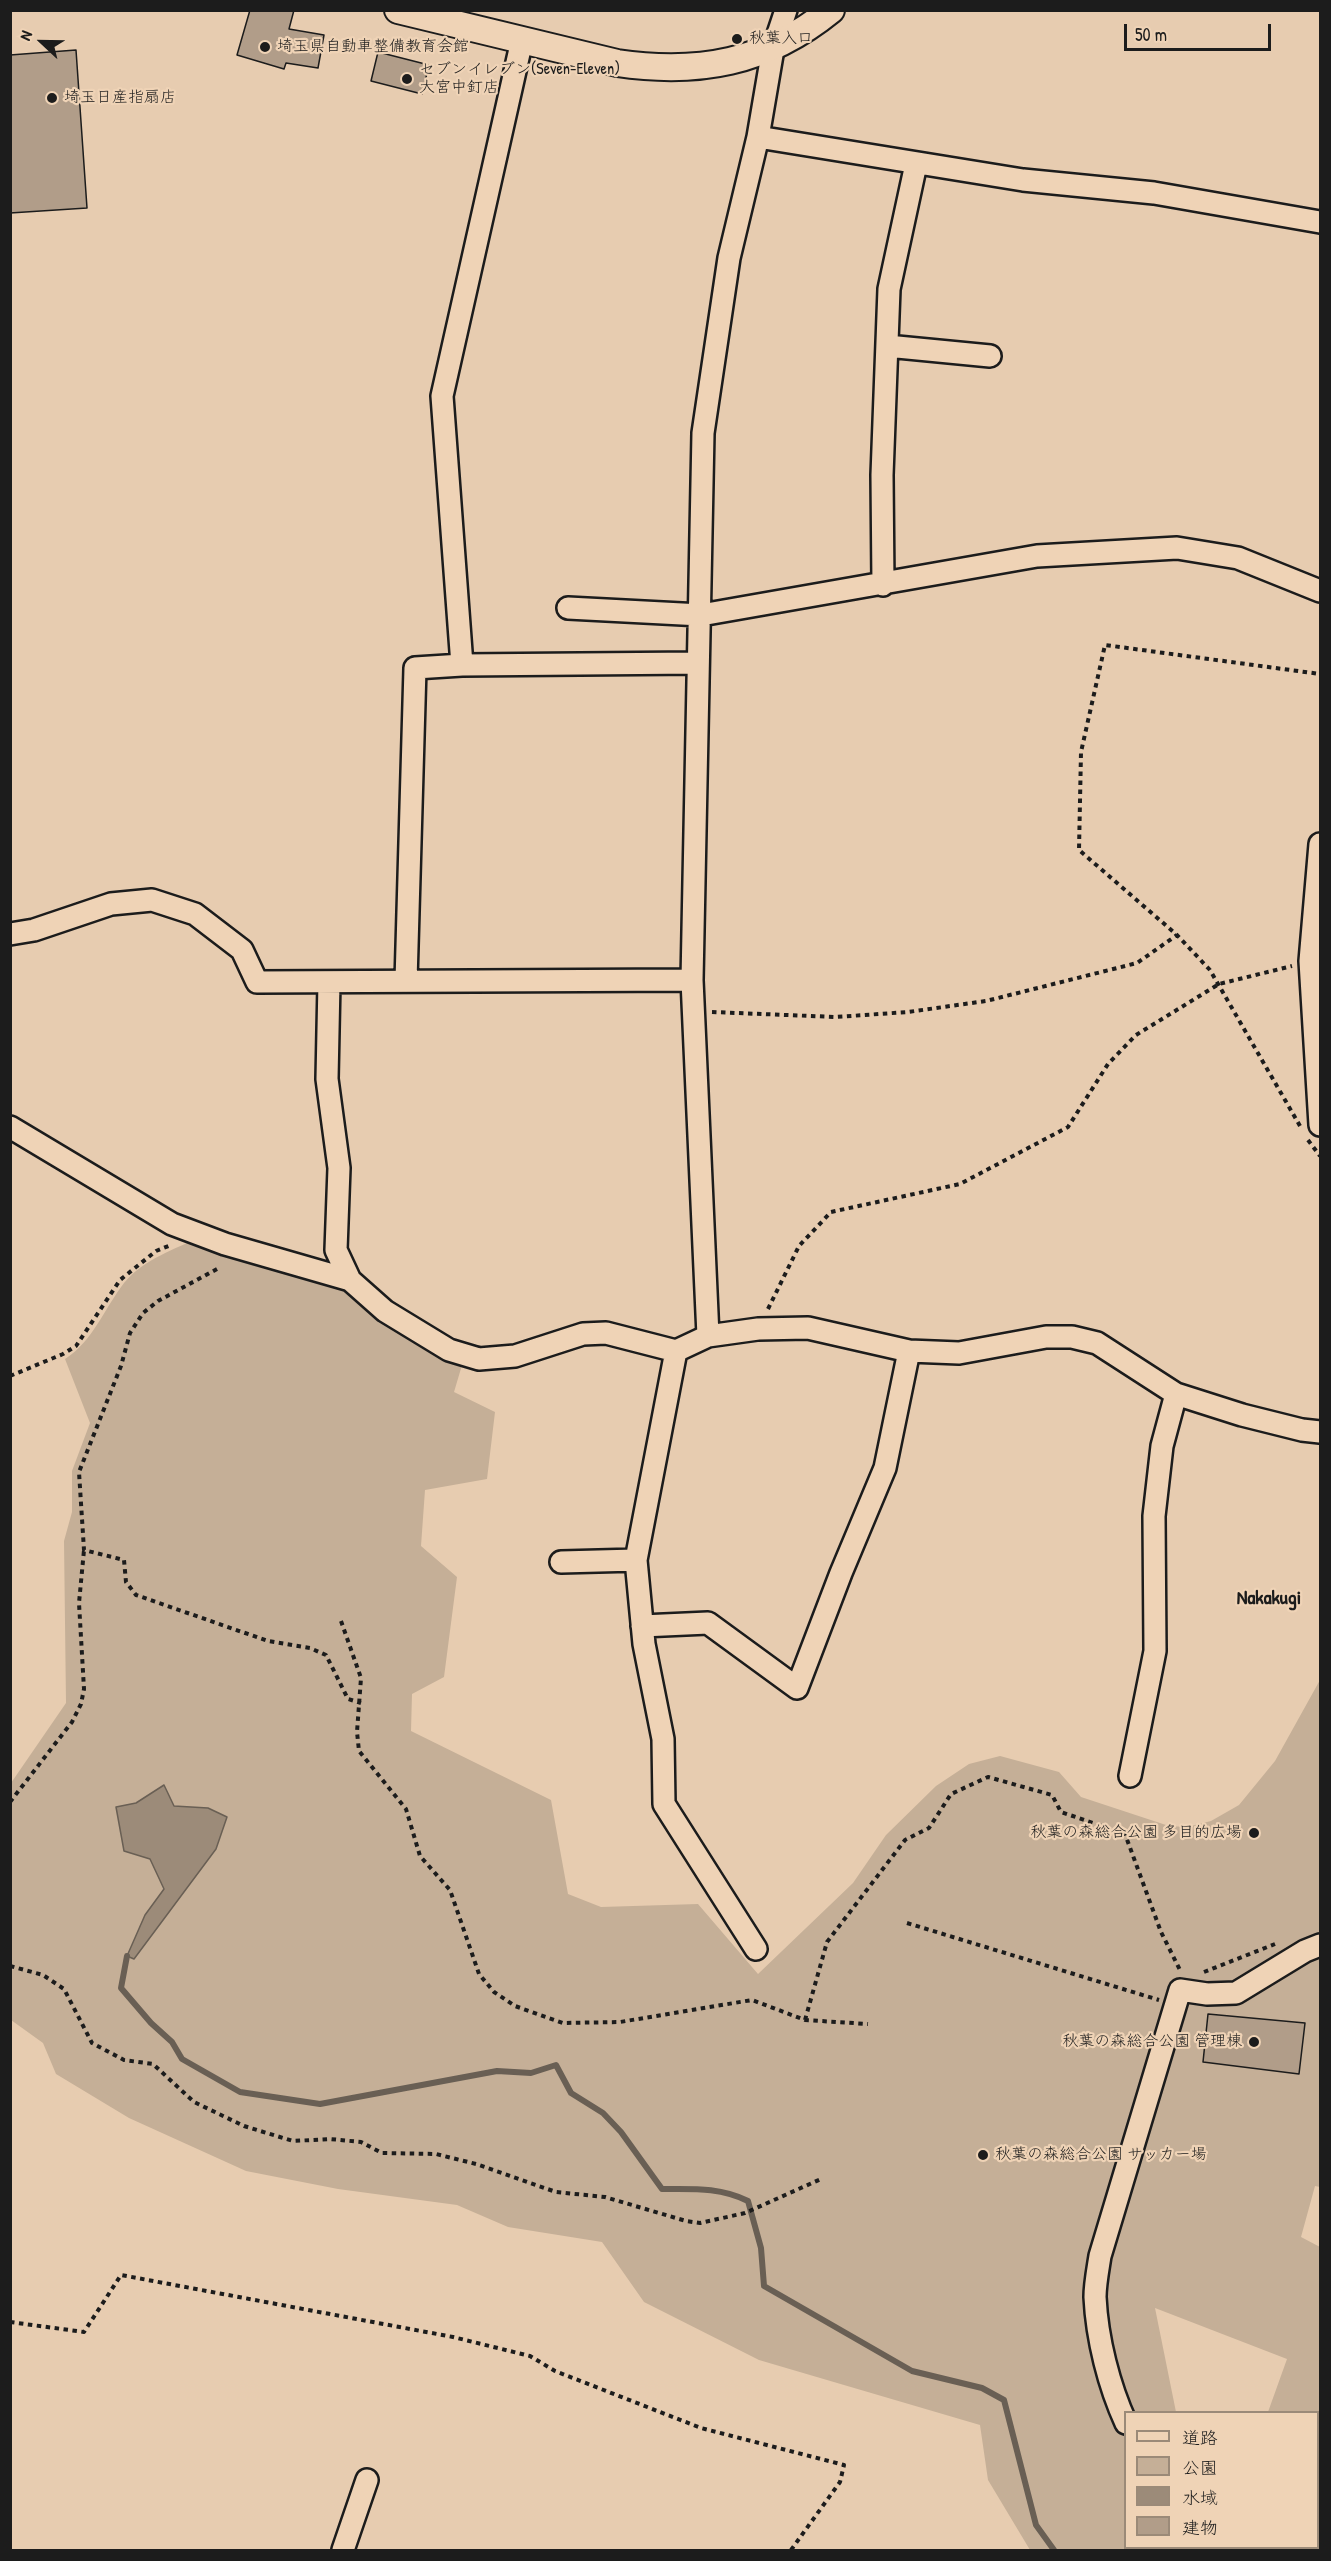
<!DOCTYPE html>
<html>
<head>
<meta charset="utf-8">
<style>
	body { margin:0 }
	#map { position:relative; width:1331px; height:2561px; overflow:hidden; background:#e7ccb0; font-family:"Patrick Hand","Klee One",sans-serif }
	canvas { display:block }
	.frame { position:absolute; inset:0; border:12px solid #1c1c1c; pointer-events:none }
	.legend { position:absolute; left:1124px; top:2411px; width:195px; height:138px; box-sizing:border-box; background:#efd3b6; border:2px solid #9b8a78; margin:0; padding:8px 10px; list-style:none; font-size:18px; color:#1c1c1c }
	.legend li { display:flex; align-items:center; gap:12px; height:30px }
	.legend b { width:30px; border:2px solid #9b8a78 }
	.north { position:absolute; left:12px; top:12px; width:60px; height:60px; -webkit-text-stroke:4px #efd3b6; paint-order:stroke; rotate:292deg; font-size:16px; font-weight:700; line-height:24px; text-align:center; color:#1c1c1c }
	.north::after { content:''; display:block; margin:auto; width:21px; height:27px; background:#1c1c1c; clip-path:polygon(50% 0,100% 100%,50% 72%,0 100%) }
	.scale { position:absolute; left:1124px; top:24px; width:147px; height:27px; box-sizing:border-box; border:3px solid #1c1c1c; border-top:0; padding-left:8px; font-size:18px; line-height:21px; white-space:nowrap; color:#1c1c1c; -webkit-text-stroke:4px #efd3b6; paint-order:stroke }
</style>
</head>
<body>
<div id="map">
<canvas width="1331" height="2561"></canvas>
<div class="frame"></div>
<ul class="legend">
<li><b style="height:8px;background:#efd3b6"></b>道路</li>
<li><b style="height:16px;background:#c5af97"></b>公園</li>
<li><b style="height:16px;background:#9c8b79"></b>水域</li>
<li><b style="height:16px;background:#b19d89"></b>建物</li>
</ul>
<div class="north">N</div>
<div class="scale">50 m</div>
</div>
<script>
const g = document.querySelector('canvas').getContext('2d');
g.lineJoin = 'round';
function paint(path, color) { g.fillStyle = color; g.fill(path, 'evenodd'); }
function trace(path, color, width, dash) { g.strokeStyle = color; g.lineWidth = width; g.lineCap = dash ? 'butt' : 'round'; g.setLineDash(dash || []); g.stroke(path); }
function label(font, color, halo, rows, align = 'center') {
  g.font = font + ' "Patrick Hand","Klee One",sans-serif'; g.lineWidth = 4.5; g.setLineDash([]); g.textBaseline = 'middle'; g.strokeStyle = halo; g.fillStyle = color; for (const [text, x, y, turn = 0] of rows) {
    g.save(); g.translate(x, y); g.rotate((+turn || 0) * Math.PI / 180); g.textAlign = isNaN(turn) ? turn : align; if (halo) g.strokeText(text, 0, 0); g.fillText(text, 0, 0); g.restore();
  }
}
paint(new Path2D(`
	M 203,1236 L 333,1274 L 465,1355 L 454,1392 L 495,1412 L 487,1479 L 425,1490 L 421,1546 L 457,1577 L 444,1677 L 412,1694 L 411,1731 L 551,1800 L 568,1894 L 601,1907 L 698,1904 L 758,1974 L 853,1883 L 886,1835 L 936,1786 L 969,1764 L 1000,1756 L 1059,1772 L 1081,1797 L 1169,1826 L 1187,1827 L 1211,1821 L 1239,1805 L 1275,1761 L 1320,1680 L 1320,2187 L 1315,2186 L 1301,2237 L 1320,2247 L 1320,2550 L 1030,2550 L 988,2480 L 980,2425 L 759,2360 L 644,2302 L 602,2242 L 508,2227 L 457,2205 L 338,2189 L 246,2171 L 129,2118 L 56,2074 L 43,2043 L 11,2020 L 11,1783 L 66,1703 L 64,1541 L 72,1512 L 72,1471 L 90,1423 L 65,1359 C 93,1341 104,1309 124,1283 C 144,1259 175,1249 203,1236 ZM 1155,2308 L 1287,2359 L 1268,2412 L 1318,2412 L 1318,2548 L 1126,2548 L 1126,2412 L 1176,2412 Z`), '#c5af97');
const water = new Path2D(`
	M 164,1785 L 174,1806 L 208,1808 L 227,1817 L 216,1849 L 134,1959 L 127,1956 L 145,1915 L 164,1889 L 150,1859 L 124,1851 L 116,1807 L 136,1803 Z`);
paint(water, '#9c8b79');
trace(water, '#695f54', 1.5);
trace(new Path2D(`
	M 127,1956 L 121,1988 L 151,2023 L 172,2042 L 182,2059 L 240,2092 L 320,2104 L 497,2071 L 531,2073 L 556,2065 L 571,2093 L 603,2113 L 621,2132 L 662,2189 C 693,2189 720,2187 748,2201 L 761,2248 L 764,2286 L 912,2371 L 982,2388 L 1004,2400 L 1036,2525 L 1054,2550`), '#695f54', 6);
const building = new Path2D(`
	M 250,10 L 294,10 L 289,29 L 324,35 L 318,68 L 286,63 L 284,69 L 237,55 Z
	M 76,50 L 87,208 L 10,213 L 10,55 Z
	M 378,52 L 429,65 L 422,94 L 371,81 Z
	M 1208,2014 L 1305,2023 L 1299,2074 L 1203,2062 Z`);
paint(building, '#b19d89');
trace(building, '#1c1c1c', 1.5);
const minor = new Path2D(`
	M 758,137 L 1023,180 L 1154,193 L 1320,222
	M 887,346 L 990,356
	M 883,585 L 882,475 L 889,289 L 916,164
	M 568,608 L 701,615 L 1037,556 L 1177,548 L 1238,558 L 1320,591
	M 462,665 L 442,396 L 522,40
	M 1320,844 L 1310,961 L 1320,1125
	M 10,934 L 34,930 L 111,904 L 152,900 L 195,914 L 242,950 L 257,982 L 692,980
	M 406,981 L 415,668 L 462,665 L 698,663
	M 329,982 L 327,1079 L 339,1168 L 336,1250 L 350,1280
	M 10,1127 L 172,1224 L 225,1244 L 350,1280 L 385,1311 L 449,1350 L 479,1359 L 515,1356 L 583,1334 L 606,1333 L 676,1351 L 708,1336 L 758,1329 L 808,1328 L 909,1351 L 959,1353 L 1046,1337 L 1072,1337 L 1097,1343 L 1176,1394 L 1242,1415 L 1302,1430 L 1320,1432
	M 708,1336 L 692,980 L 703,433 L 729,258 L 758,137 L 773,49 L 786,10
	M 676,1351 L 636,1560 L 644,1644 L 663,1739 L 664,1804 L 756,1949
	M 561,1562 L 636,1560
	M 642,1626 L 708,1623 L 797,1688 L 841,1573 L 885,1468 L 909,1351
	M 1130,1776 L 1155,1651 L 1154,1516 L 1162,1446 L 1176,1394
	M 1126,2423 C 1109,2386 1097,2339 1095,2297 C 1095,2284 1098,2269 1100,2256 L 1180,1990 L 1207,1994 L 1236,1993 L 1305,1951 L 1320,1945
	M 1224,2548 L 1227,2550
	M 343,2550 L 367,2480`);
const major = new Path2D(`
	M 398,10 L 617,63 C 698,75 766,63 831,10`);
trace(minor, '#1c1c1c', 26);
trace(major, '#1c1c1c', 30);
trace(new Path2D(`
	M 712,1012 L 836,1017 L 908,1012 L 986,1001 L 1137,963 L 1177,935
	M 1300,1126 L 1210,970 L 1177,935 L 1079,850 L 1081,752 L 1105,645 L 1320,674
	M 1308,1140 L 1320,1156
	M 217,1269 L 158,1301 L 143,1313 L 130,1333 L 121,1366 L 79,1472 L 84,1550 L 124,1560 L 126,1582 L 136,1595 L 268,1641 L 310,1648 L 326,1655 L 348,1699 L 361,1703
	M 768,1309 L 799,1246 L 831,1212 L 960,1184 L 1068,1127 L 1108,1064 L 1136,1035 L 1219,984 L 1292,966
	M 10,1376 L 63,1354 L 76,1346 L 120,1280 L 156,1251 L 171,1245
	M 341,1621 L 361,1678 L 357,1732 L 359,1751 L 406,1809 L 420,1856 L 450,1890 L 479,1974 L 494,1992 L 515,2006 L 563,2023 L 620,2022 L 752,2000 L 805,2020 L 868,2024
	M 10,1802 L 72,1722 L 81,1704 L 84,1689 L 79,1603 L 84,1550
	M 907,1923 L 1159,2000
	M 10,1966 L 43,1975 L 64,1989 L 92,2043 L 124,2060 L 153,2064 L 194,2102 L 244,2126 L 293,2141 L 330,2139 L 361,2142 L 382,2153 L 436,2154 L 476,2164 L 556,2192 L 605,2197 L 686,2221 L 700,2223 L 745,2213 L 821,2179
	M 1204,1972 L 1275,1944
	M 805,2020 L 827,1942 L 905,1840 L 929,1828 L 951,1794 L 988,1777 L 1052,1795 L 1061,1812 L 1125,1834 L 1161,1932 L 1180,1970
	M 10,2322 L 84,2332 L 121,2275 L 453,2337 L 530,2356 L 555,2371 L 701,2428 L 844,2465 L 840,2482 L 791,2550`), '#1c1c1c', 4, [4.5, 4.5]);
trace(minor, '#efd3b6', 21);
trace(major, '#efd3b6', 26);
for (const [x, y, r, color] of [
	[737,39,6,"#1c1c1c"],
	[265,47,6,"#1c1c1c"],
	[407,79,6,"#1c1c1c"],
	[52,98,6,"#1c1c1c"],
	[1254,1833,6,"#1c1c1c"],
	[1254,2042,6,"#1c1c1c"],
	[983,2155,6,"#1c1c1c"]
]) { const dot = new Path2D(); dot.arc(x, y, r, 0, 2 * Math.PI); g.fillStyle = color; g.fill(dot); trace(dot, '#efd3b6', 2); }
label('16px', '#1c1c1c', '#efd3b6', [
	["秋葉入口",749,39],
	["埼玉県自動車整備教育会館",277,47],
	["セブンイレブン(Seven-Eleven)",419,70],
	["大宮中釘店",419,88],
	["埼玉日産指扇店",64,98],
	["秋葉の森総合公園 多目的広場",1242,1833,"right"],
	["秋葉の森総合公園 管理棟",1242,2042,"right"],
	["秋葉の森総合公園 サッカー場",995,2155]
], 'left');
label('bold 20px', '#1c1c1c', '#efd3b6', [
	["Nakakugi",1269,1599]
]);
</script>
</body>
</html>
